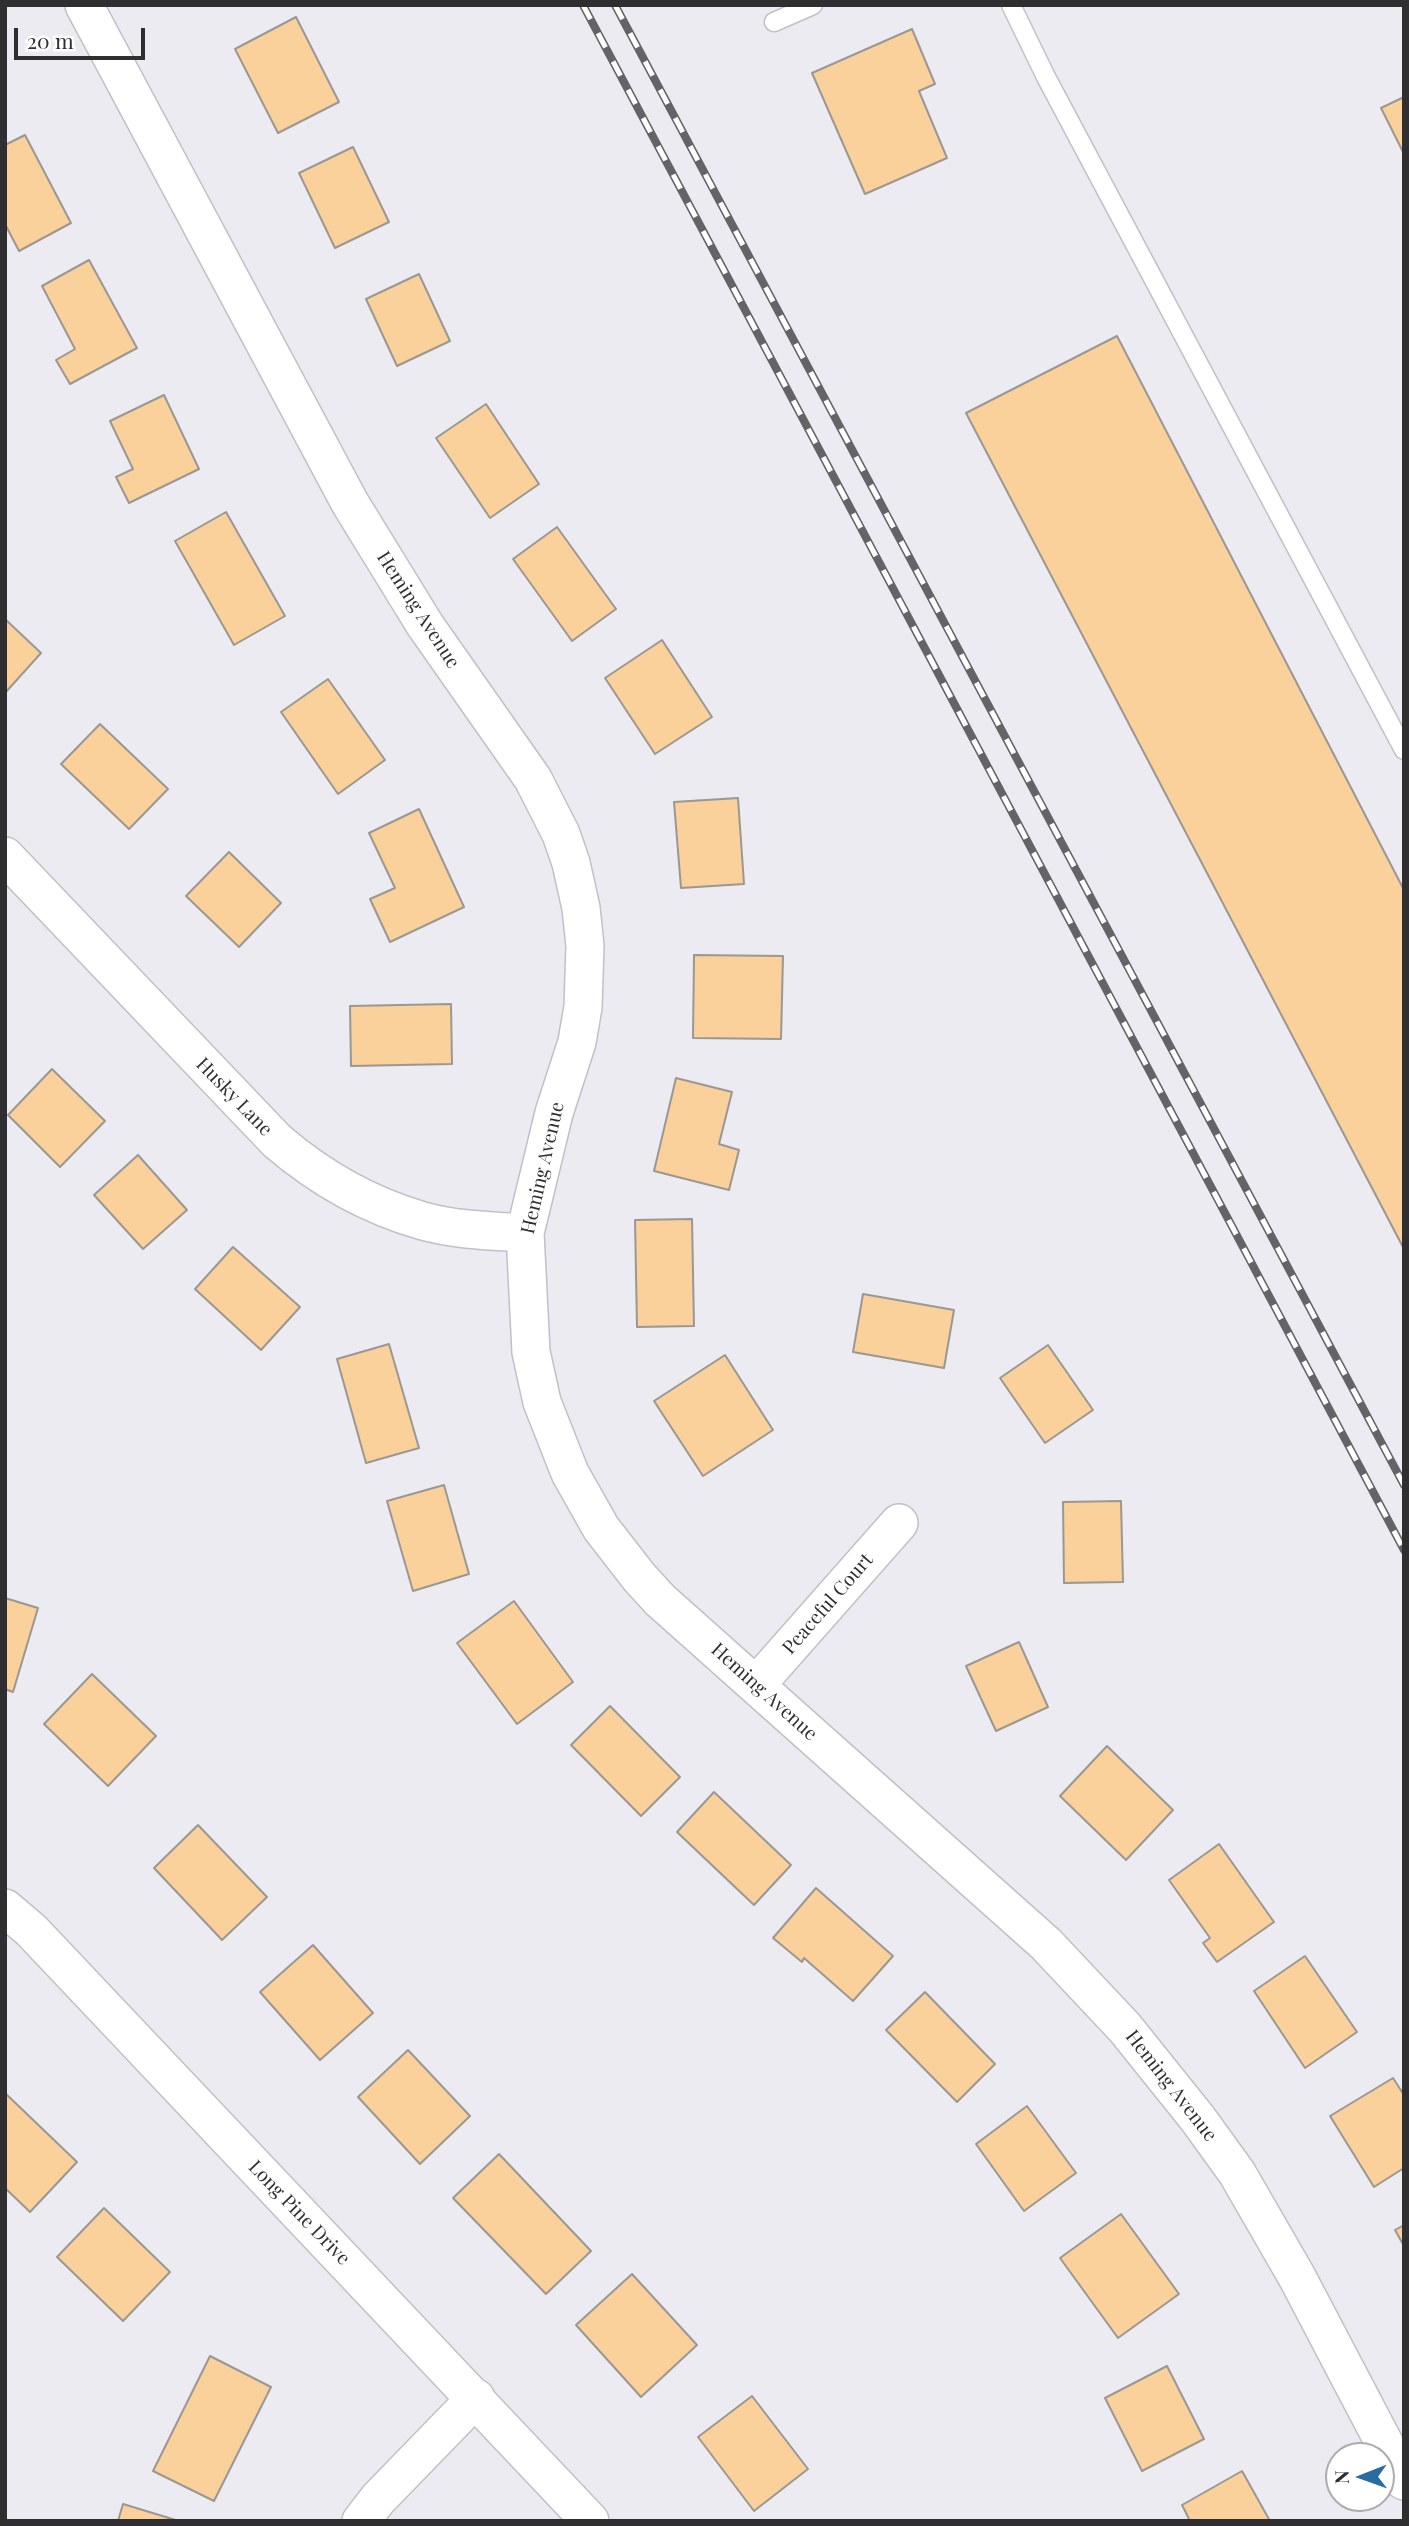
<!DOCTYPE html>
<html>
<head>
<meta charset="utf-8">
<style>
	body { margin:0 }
	#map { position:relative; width:1409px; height:2526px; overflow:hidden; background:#ecebf1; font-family:"Playfair Display",serif }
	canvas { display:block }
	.frame { position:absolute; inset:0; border:7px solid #2f2e31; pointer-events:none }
	.north { position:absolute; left:1325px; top:2442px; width:70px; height:70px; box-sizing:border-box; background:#fff; border:2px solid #acabad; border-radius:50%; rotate:269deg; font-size:19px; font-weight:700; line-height:28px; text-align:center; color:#2f2e31 }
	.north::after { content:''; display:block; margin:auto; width:24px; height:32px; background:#296ca1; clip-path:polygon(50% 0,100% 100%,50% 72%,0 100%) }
	.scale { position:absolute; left:14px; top:28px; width:131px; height:32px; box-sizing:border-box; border:4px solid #2f2e31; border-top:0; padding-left:9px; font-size:21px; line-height:24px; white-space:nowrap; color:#2f2e31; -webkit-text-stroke:5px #fff; paint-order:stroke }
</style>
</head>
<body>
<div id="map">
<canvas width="1409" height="2526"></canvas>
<div class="frame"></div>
<div class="north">N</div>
<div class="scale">20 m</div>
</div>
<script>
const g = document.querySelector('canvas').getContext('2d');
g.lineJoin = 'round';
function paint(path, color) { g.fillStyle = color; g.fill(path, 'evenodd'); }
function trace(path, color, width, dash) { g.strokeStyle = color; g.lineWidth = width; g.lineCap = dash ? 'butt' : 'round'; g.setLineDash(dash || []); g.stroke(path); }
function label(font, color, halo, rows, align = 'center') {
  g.font = font + ' "Playfair Display",serif'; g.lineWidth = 7; g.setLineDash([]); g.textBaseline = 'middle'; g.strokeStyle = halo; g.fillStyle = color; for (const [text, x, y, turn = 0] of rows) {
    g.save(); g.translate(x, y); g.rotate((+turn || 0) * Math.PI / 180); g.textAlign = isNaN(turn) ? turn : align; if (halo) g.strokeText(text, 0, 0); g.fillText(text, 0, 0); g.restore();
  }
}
const building = new Path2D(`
	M 296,17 L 339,102 L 278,133 L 235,49 Z
	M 912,29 L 935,84 L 919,91 L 947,158 L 865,194 L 812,73 Z
	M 1404,97 L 1404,154 L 1381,108 Z
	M 25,135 L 71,223 L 19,251 L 5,224 L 5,145 Z
	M 353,147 L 389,222 L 335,248 L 299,173 Z
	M 89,260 L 137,348 L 70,384 L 56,360 L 75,349 L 42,286 Z
	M 419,274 L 450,341 L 397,366 L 366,299 Z
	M 1117,336 L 1404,890 L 1404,1249 L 966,413 Z
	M 164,395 L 199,469 L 129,503 L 116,477 L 133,469 L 110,421 Z
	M 486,404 L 539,484 L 490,518 L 436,438 Z
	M 226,512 L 285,616 L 234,645 L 175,541 Z
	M 557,527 L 616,609 L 572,641 L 513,559 Z
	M 5,619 L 41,653 L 5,693 Z
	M 662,640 L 712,717 L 655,754 L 605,678 Z
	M 328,679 L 385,760 L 338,794 L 281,712 Z
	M 100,724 L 168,789 L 129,829 L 61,764 Z
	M 738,798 L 744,884 L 681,888 L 674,802 Z
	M 419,809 L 464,907 L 390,942 L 370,899 L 395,888 L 369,833 Z
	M 229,852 L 281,903 L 239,947 L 186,896 Z
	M 694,955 L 783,956 L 781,1039 L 693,1038 Z
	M 451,1004 L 452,1064 L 351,1066 L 350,1006 Z
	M 52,1069 L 105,1121 L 60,1167 L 8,1115 Z
	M 676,1078 L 732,1092 L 719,1144 L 739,1150 L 729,1190 L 654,1171 Z
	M 138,1155 L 187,1210 L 143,1249 L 94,1195 Z
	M 692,1219 L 694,1326 L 637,1327 L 635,1220 Z
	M 233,1247 L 300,1307 L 261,1350 L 195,1289 Z
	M 863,1294 L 954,1310 L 944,1368 L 853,1352 Z
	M 389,1344 L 419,1448 L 366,1463 L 337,1359 Z
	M 1048,1345 L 1093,1410 L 1045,1443 L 1000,1378 Z
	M 725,1355 L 773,1430 L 703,1476 L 654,1401 Z
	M 444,1485 L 469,1574 L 413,1591 L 387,1501 Z
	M 1121,1501 L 1123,1582 L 1064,1583 L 1063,1502 Z
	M 5,1598 L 38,1608 L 13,1692 L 5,1689 Z
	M 514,1601 L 573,1682 L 517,1724 L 457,1643 Z
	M 1019,1642 L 1048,1707 L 996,1731 L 966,1666 Z
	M 92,1674 L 156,1736 L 108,1786 L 44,1724 Z
	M 610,1706 L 680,1777 L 641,1816 L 571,1745 Z
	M 1107,1746 L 1173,1810 L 1126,1860 L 1060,1796 Z
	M 714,1792 L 791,1865 L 754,1905 L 677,1832 Z
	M 198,1825 L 267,1897 L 222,1940 L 154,1868 Z
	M 1219,1844 L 1274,1922 L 1217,1962 L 1203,1943 L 1210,1938 L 1169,1880 Z
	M 816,1888 L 893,1956 L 853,2001 L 804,1958 L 802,1962 L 773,1938 Z
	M 313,1945 L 373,2013 L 320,2060 L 260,1992 Z
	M 1305,1956 L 1357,2032 L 1305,2068 L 1254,1991 Z
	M 925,1992 L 995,2064 L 957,2102 L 886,2030 Z
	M 408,2050 L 470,2116 L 420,2164 L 358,2097 Z
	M 1393,2078 L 1404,2095 L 1404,2168 L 1374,2187 L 1330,2116 Z
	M 5,2093 L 77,2162 L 30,2212 L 5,2188 Z
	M 1027,2106 L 1076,2173 L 1024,2211 L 976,2144 Z
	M 499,2154 L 591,2251 L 546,2294 L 453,2198 Z
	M 104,2208 L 170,2272 L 123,2321 L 57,2257 Z
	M 1121,2214 L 1179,2294 L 1118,2338 L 1060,2258 Z
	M 1404,2225 L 1404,2246 L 1395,2230 Z
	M 632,2274 L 697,2345 L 641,2397 L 576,2325 Z
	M 210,2356 L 271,2387 L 214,2501 L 153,2471 Z
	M 1167,2366 L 1204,2439 L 1142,2471 L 1105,2398 Z
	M 752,2396 L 808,2469 L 754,2511 L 698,2437 Z
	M 1242,2471 L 1270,2521 L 1190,2521 L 1182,2505 Z
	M 123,2504 L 179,2521 L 118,2521 Z`);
paint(building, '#fad09b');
trace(building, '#9b9792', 2);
const lane = new Path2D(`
	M 1011,5 L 1046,77 L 1404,750
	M 774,22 L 813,5`);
const street = new Path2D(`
	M 84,5 L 350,503 L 425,625 L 533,779 L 561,834 L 571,863 L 581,908 L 585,946 L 583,1007 L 577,1042 L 554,1113 L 525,1233 L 531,1352 L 542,1402 L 570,1473 L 601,1528 L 639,1577 L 660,1600 L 1046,1944 L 1125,2028 L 1198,2119 L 1237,2173 L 1297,2277 L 1404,2481
	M 5,856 L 277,1141 C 320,1178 367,1205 423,1221 C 455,1230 491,1231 525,1233
	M 757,1684 L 899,1523
	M 5,1908 L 31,1930 L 590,2521
	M 361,2521 L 378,2499 L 476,2398`);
trace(lane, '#c1c0c6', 21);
trace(street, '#c1c0c6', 40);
trace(lane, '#fff', 18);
trace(street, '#fff', 37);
const rail = new Path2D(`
	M 583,5 L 1404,1550
	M 615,5 L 1404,1485`);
trace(rail, '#646367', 8);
trace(rail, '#fff', 5, [16]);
label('19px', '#2f2e31', '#fff', [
	["Heming Avenue",418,610,57],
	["Husky Lane",234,1097,46],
	["Heming Avenue",543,1168,-77],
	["Peaceful Court",828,1604,-49],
	["Heming Avenue",764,1692,42],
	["Heming Avenue",1171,2086,52],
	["Long Pine Drive",299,2213,46]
]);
</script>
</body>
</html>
